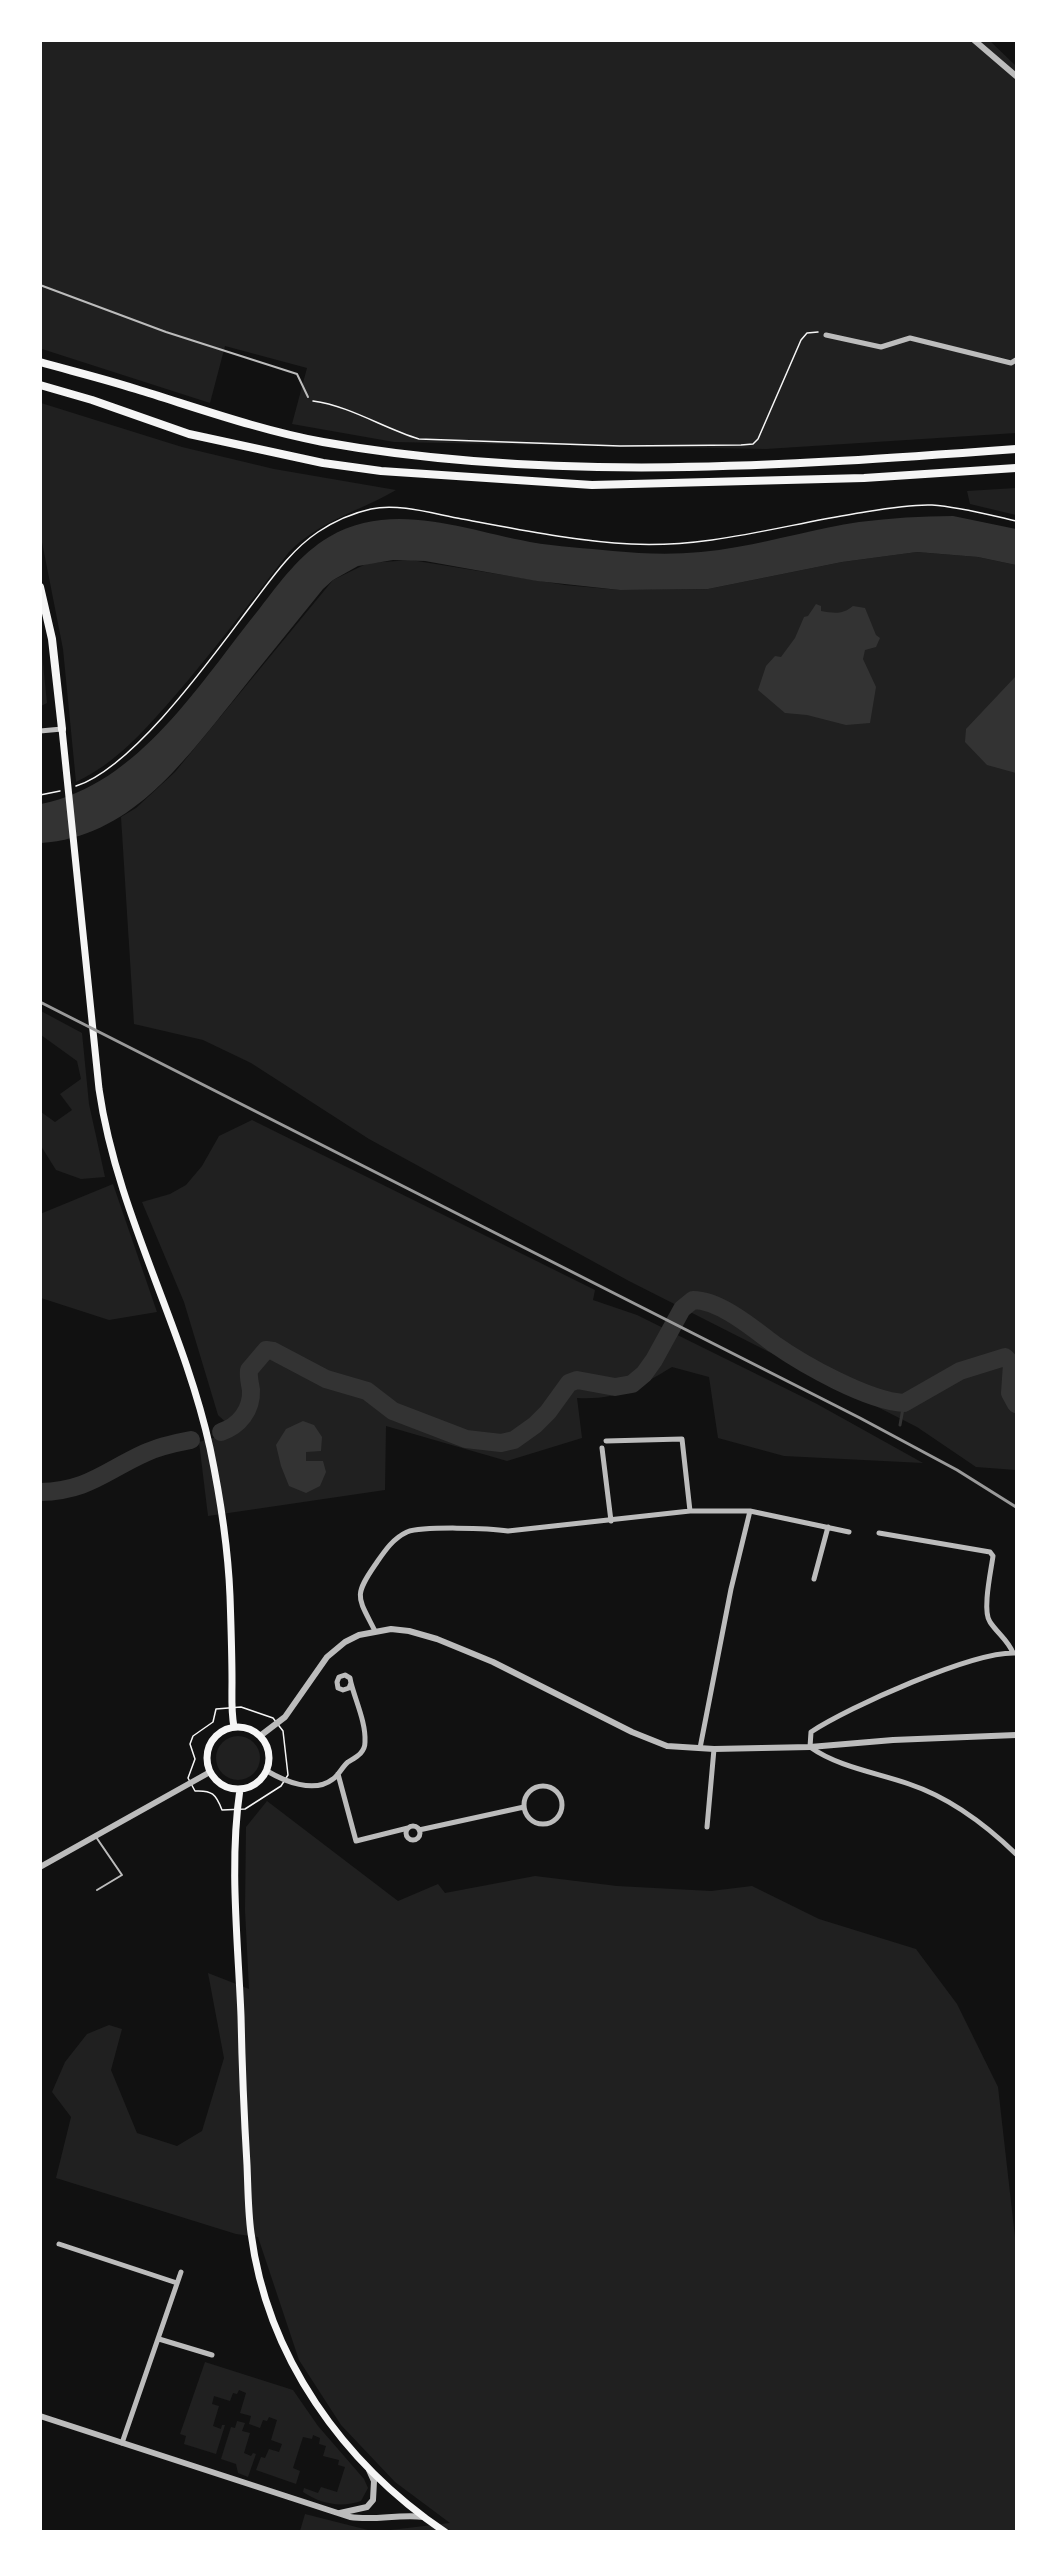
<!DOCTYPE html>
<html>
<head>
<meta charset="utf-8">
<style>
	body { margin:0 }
	#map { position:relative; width:1057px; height:2572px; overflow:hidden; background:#111; font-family:Barlow,sans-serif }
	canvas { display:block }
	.frame { position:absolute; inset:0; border:42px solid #fff; pointer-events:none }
</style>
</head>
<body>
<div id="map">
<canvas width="1057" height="2572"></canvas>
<div class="frame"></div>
</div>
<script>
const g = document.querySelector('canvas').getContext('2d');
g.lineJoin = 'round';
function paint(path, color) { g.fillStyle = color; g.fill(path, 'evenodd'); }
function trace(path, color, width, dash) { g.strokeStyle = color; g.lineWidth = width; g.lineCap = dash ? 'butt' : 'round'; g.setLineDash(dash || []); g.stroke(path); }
paint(new Path2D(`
	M 40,41 L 990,41 L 1016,66 L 1016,433 L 766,449 L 394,442 L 292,424 L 307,368 L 225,346 L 210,403 L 42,349 Z
	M 41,403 L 182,447 L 274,469 L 396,490 C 358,512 321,520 289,552 C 251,601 213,652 172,699 C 143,732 116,763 76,782 L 63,649 L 41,537 Z
	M 1016,488 L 1016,515 L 970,504 L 967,491 Z
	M 917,552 L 978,557 L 1016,565 L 1016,1470 L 976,1467 L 917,1427 L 629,1281 L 369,1139 L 251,1063 L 203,1040 L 134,1024 L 121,817 L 136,808 L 175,772 L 333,580 L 368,563 L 411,560 L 565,585 L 620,590 L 708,589 L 842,562 Z
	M 41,643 L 47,703 L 41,706 L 40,706 Z
	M 41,1011 L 82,1033 L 89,1104 L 105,1177 L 81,1179 L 56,1170 L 41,1146 L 41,1112 L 55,1122 L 72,1110 L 60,1094 L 81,1079 L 77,1061 L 41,1035 Z
	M 252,1120 L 595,1290 L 593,1300 L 637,1315 L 817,1404 L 923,1463 L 784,1456 L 718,1438 L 709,1377 L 672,1367 C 637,1388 619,1400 577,1398 L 582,1438 L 507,1461 L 386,1426 L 385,1490 L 208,1516 L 199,1442 L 236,1432 L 218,1415 L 184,1302 L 142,1202 L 170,1194 L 186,1185 L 202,1166 L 219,1136 Z
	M 113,1184 L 157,1312 L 109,1320 L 41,1298 L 40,1214 Z
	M216 1758a22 22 0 1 1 44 0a22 22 0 1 1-44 0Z
	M 267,1801 L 398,1901 L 438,1884 L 445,1893 L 535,1876 L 617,1886 L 711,1891 L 752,1886 L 819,1919 L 916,1949 L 957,2004 L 998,2087 L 1016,2246 L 1016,2531 L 382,2531 L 450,2523 L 395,2482 L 341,2425 L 299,2360 L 258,2237 L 236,2234 L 56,2178 L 71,2117 L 52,2092 L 65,2062 L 87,2034 L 109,2025 L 122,2029 L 111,2070 L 137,2133 L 177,2146 L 202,2131 L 224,2058 L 208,1973 L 249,1989 L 245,1910 L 246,1827 Z
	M 205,2362 L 293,2390 L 318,2426 L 364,2479 L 368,2488 L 361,2501 C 341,2508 321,2504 303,2492 L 304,2488 L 318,2493 L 321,2487 L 337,2492 L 345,2467 L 338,2465 L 339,2460 L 323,2456 L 326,2446 L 319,2444 L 320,2438 L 313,2435 L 312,2439 L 303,2437 L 293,2468 L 300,2471 L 296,2484 L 256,2470 L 261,2457 L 265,2458 L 269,2449 L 279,2452 L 282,2444 L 271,2440 L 277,2420 L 269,2417 L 267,2421 L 263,2420 L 260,2428 L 249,2424 L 251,2416 L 240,2413 L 246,2393 L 239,2390 L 237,2394 L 233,2393 L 230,2401 L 214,2396 L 212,2404 L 219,2406 L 213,2426 L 221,2429 L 222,2425 L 225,2425 L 216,2454 L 184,2444 L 186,2436 L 180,2434 Z
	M 237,2421 L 245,2423 L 242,2431 L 250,2433 L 244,2453 L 251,2456 L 253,2453 L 256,2454 L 248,2477 L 238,2473 L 236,2464 L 221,2459 L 231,2427 L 235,2428 Z
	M 305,2514 L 372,2531 L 300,2531 Z`), '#202020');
paint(new Path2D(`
	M 953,516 L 1016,529 L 1016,565 L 978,557 L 917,552 L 842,562 L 708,589 L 620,590 L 537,581 L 425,561 L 393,560 L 358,566 L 333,580 L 323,589 C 293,626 262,664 232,702 C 180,766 129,837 41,843 L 41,804 C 139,785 201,681 260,608 C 280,582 300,554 329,537 C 392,500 464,530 530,542 C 558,547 586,548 613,551 C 655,555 696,555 737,547 C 778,540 818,528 859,522 C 891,518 921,516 953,516 Z
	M 816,604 L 821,606 L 821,611 C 834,613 842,615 853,606 L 865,608 L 876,635 L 880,638 L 876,647 L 865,650 L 863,659 L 876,687 L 870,723 L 846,725 L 807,715 L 785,713 L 758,690 L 766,666 L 775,656 L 781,657 L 795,638 L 804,617 L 808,616 Z
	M 1016,676 L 1016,773 L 987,765 L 965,742 L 966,729 Z
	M 303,1421 L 314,1425 L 322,1437 L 321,1451 L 306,1452 L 306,1461 L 323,1461 L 326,1472 L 320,1486 L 306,1493 L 289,1486 L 281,1466 L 276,1445 L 286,1429 Z`), '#333');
trace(new Path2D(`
	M 900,1425 L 904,1403`), '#333', 3);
trace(new Path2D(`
	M 221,1432 C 239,1426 252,1410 251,1390 C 250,1383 248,1377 249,1370 L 266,1350 L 273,1351 L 326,1379 L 367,1391 L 393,1411 L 466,1439 L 501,1443 L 514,1440 L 535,1425 L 548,1412 L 569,1383 L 577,1380 L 615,1387 L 632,1384 L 644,1374 L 654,1360 L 682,1309 L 693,1300 C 720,1300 754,1329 774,1344 C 804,1365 868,1401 904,1403 L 960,1371 L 1005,1357 L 1012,1364 L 1010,1393 L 1016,1404
	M 40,1492 C 88,1491 105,1471 145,1453 C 160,1446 175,1443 191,1440`), '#333', 18);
trace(new Path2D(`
	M 313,401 C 350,406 383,428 419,439 L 620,446 L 741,445 L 753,444 L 758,439 L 801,340 L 807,333 L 818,332
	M 76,786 C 135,767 215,653 253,603 C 272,578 291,550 318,532 C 333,522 353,513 371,509 C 399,503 434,514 462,519 C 517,529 574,541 631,544 C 707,548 779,526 853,514 C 878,510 907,504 932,505 C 961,507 989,515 1016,521
	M 40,795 L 60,791
	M 241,1707 L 273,1718 L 283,1731 L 288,1775 L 281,1786 L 245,1809 L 222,1810 C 216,1794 212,1790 195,1791 L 188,1778 L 195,1759 L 190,1744 L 193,1736 L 213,1722 L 216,1709 Z`), '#f5f5f5', 1.5);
trace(new Path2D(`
	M 40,285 L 166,332 L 297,374 L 308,397
	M 96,1837 L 122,1875 L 97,1890`), '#bcbcbc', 2);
trace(new Path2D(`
	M 826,335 L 881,347 L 910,338 L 1011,363 L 1016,360
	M 40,731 L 62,729
	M 606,1441 L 682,1439 L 690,1511
	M 602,1448 L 611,1521
	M 750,1511 L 849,1532
	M 879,1533 L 990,1552 L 993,1556 C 991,1571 982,1611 990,1622 C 998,1634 1008,1640 1013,1653
	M 814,1579 L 828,1527
	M 375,1631 C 358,1597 353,1597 375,1565 C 384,1552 392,1539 407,1532 C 423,1526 490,1528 508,1531 L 690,1511 L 750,1511 L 731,1589 L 700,1748
	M 1016,1653 C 973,1651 849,1707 811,1732 L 810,1747 C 838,1767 878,1773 909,1784 C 951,1798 985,1824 1016,1854
	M 267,1771 C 284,1781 314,1794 333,1779 C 339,1775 342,1767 348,1762 C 356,1757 365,1753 365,1742 C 366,1723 356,1702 351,1683 L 350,1678 L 345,1675 L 339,1677 L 337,1682 L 338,1688 L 343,1690 L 349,1688 L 351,1683
	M 338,1774 L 356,1841 L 408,1828
	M524 1805a19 19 0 1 1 38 0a19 19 0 1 1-38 0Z
	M406 1833a7 7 0 1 1 14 0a7 7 0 1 1-14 0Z
	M 707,1827 L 714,1749
	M 419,1830 L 524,1807
	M 59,2244 L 177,2283
	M 159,2339 L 212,2355
	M 122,2443 L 181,2272`), '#bcbcbc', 5);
trace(new Path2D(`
	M 974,40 L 1016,76
	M 260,1736 L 285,1717 L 327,1657 L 345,1642 L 359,1635 L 391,1629 L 409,1631 L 437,1639 L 493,1662 L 632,1732 L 667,1746 L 714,1749 L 810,1747 L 893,1740 L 1016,1735
	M 40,1867 L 210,1772
	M 40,2416 L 350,2517 C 375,2521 397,2514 424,2517
	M 340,2513 L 367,2507 L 373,2500 L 374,2481 L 369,2470`), '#bcbcbc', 6);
trace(new Path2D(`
	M 62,729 L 99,1089 C 117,1214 183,1325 210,1448 C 220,1496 228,1547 230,1596 C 231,1625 232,1653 232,1682 C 232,1698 231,1711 234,1727
	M207 1758a31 31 0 1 1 62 0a31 31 0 1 1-62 0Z
	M 240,1789 C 229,1863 238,1941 241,2016 C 242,2066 244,2115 247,2165 C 248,2188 248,2211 251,2233 C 267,2357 343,2463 445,2532`), '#f5f5f5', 7);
trace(new Path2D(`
	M 40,362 C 72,371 105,379 136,389 C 198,408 259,430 323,442 C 551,483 786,466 1016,449
	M 40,385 L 92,400 L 189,434 L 323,463 L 381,471 L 592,485 L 864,478 L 1016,468
	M 40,587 L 52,639 L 62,729`), '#f5f5f5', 8);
trace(new Path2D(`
	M 40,1002 L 860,1418 L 957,1470 L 1016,1507`), '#9a9a9a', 3);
</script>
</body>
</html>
